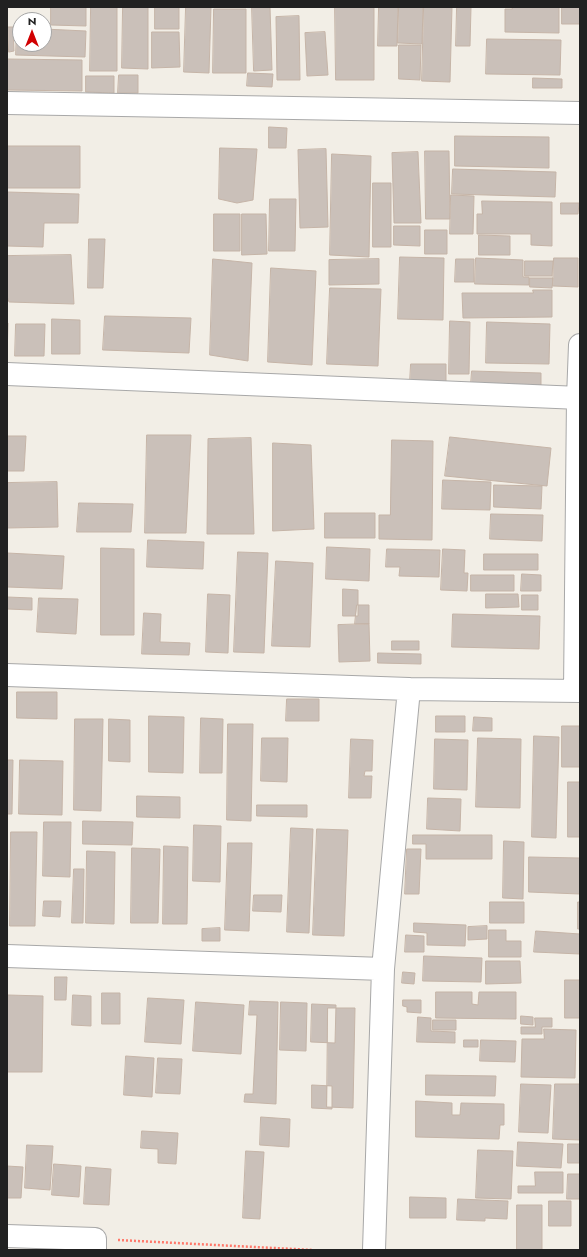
<!DOCTYPE html>
<html>
<head>
<meta charset="utf-8">
<style>
	body { margin:0 }
	#map { position:relative; width:587px; height:1257px; overflow:hidden; background:#f2eee6; font-family:Jost,sans-serif }
	canvas { display:block }
	.frame { position:absolute; inset:0; border:8px solid #212121; pointer-events:none }
	.north { position:absolute; left:12px; top:12px; width:40px; height:40px; box-sizing:border-box; background:#fff; border:1px solid #a6a6a6; border-radius:50%; rotate:0deg; font-size:11px; font-weight:700; line-height:16px; text-align:center; color:#212121 }
	.north::after { content:''; display:block; margin:auto; width:14px; height:18px; background:#d10002; clip-path:polygon(50% 0,100% 100%,50% 72%,0 100%) }
</style>
</head>
<body>
<div id="map">
<canvas width="587" height="1257"></canvas>
<div class="frame"></div>
<div class="north">N</div>
</div>
<script>
const g = document.querySelector('canvas').getContext('2d');
g.lineJoin = 'round';
function paint(path, color) { g.fillStyle = color; g.fill(path, 'evenodd'); }
function trace(path, color, width, dash) { g.strokeStyle = color; g.lineWidth = width; g.lineCap = dash ? 'butt' : 'round'; g.setLineDash(dash || []); g.stroke(path); }
const building = new Path2D(`
	M 51,7 L 86,7 L 86,26 L 51,25 Z
	M 91,7 L 117,7 L 117,71 L 90,71 Z
	M 123,7 L 148,7 L 148,69 L 122,68 Z
	M 155,7 L 179,7 L 179,29 L 155,29 Z
	M 186,7 L 211,7 L 209,73 L 184,72 Z
	M 252,7 L 270,7 L 272,70 L 254,71 Z
	M 335,7 L 374,7 L 374,80 L 336,80 Z
	M 379,7 L 398,7 L 397,46 L 378,46 Z
	M 399,7 L 423,7 L 422,44 L 398,43 Z
	M 424,7 L 452,7 L 450,82 L 422,81 Z
	M 457,7 L 471,7 L 470,46 L 456,46 Z
	M 512,7 L 559,7 L 559,33 L 505,32 L 505,9 L 512,9 Z
	M 562,7 L 580,7 L 580,24 L 562,24 Z
	M 214,9 L 246,9 L 246,73 L 213,73 Z
	M 299,16 L 300,80 L 277,80 L 276,17 Z
	M 8,27 L 13,27 L 14,51 L 9,52 Z
	M 17,28 L 20,28 L 20,44 L 44,44 L 44,29 L 86,31 L 85,57 L 16,55 Z
	M 152,32 L 179,32 L 180,67 L 152,68 Z
	M 325,32 L 328,75 L 307,76 L 305,33 Z
	M 487,39 L 561,40 L 560,75 L 486,74 Z
	M 399,45 L 421,45 L 420,80 L 399,79 Z
	M 7,59 L 82,60 L 82,91 L 7,90 Z
	M 248,73 L 273,74 L 272,87 L 247,86 Z
	M 119,75 L 138,75 L 138,93 L 118,93 Z
	M 86,76 L 114,76 L 114,93 L 86,92 Z
	M 533,78 L 562,79 L 562,88 L 533,88 Z
	M 269,127 L 287,128 L 286,148 L 269,148 Z
	M 455,136 L 549,137 L 549,168 L 455,166 Z
	M 7,146 L 80,146 L 80,188 L 7,188 Z
	M 220,148 L 257,149 L 253,200 L 237,203 L 219,199 Z
	M 326,149 L 328,227 L 300,228 L 298,150 Z
	M 425,151 L 449,151 L 450,219 L 426,219 Z
	M 418,152 L 421,223 L 394,223 L 392,153 Z
	M 332,154 L 371,156 L 369,257 L 330,255 Z
	M 453,169 L 556,172 L 555,197 L 452,194 Z
	M 373,183 L 391,183 L 391,247 L 373,247 Z
	M 7,192 L 79,194 L 78,223 L 44,223 L 43,247 L 7,246 Z
	M 451,195 L 474,196 L 473,234 L 450,234 Z
	M 270,199 L 296,199 L 295,251 L 269,251 Z
	M 482,201 L 552,202 L 552,246 L 531,245 L 531,234 L 477,234 L 477,214 L 482,214 Z
	M 561,203 L 579,203 L 578,214 L 561,214 Z
	M 214,214 L 240,214 L 240,251 L 214,251 Z
	M 242,214 L 266,214 L 267,254 L 242,255 Z
	M 394,226 L 420,226 L 420,246 L 394,245 Z
	M 425,230 L 447,230 L 447,254 L 425,254 Z
	M 479,235 L 510,236 L 510,255 L 479,255 Z
	M 89,239 L 105,239 L 103,288 L 88,288 Z
	M 71,255 L 74,304 L 9,302 L 7,296 L 7,256 Z
	M 400,257 L 444,258 L 443,320 L 398,319 Z
	M 476,258 L 523,260 L 523,277 L 529,277 L 529,285 L 475,284 Z
	M 554,258 L 578,258 L 578,287 L 553,286 Z
	M 213,259 L 252,263 L 248,361 L 210,355 Z
	M 379,259 L 379,284 L 329,285 L 329,260 Z
	M 456,259 L 474,259 L 474,282 L 455,282 Z
	M 525,261 L 553,261 L 552,276 L 525,276 Z
	M 271,268 L 316,271 L 312,365 L 268,362 Z
	M 530,278 L 553,278 L 552,288 L 530,287 Z
	M 330,288 L 381,289 L 378,366 L 327,364 Z
	M 533,290 L 552,290 L 552,317 L 463,318 L 462,293 L 533,293 Z
	M 105,316 L 191,318 L 189,353 L 103,350 Z
	M 52,319 L 80,320 L 80,354 L 52,354 Z
	M 450,321 L 470,322 L 469,374 L 449,374 Z
	M 487,322 L 550,324 L 549,364 L 486,363 Z
	M 7,323 L 8,323 L 7,358 Z
	M 16,324 L 45,324 L 44,356 L 15,356 Z
	M 411,364 L 446,364 L 446,383 L 410,382 Z
	M 472,371 L 541,373 L 541,385 L 471,384 Z
	M 147,435 L 191,435 L 186,533 L 145,533 Z
	M 7,436 L 26,436 L 24,471 L 7,471 Z
	M 450,437 L 551,448 L 547,486 L 445,476 Z
	M 251,438 L 254,534 L 207,534 L 208,439 Z
	M 392,440 L 433,441 L 432,540 L 379,539 L 379,515 L 390,515 Z
	M 273,443 L 311,445 L 314,529 L 273,531 Z
	M 443,480 L 491,482 L 490,510 L 442,509 Z
	M 57,482 L 58,527 L 7,528 L 7,483 Z
	M 494,485 L 542,486 L 541,509 L 494,507 Z
	M 79,503 L 133,504 L 131,532 L 77,532 Z
	M 325,513 L 375,513 L 375,538 L 325,538 Z
	M 491,514 L 543,515 L 542,541 L 490,539 Z
	M 148,540 L 204,542 L 203,569 L 147,567 Z
	M 327,547 L 370,549 L 369,581 L 326,579 Z
	M 101,548 L 134,549 L 134,635 L 101,635 Z
	M 387,549 L 440,550 L 439,577 L 399,576 L 400,567 L 386,567 Z
	M 443,549 L 465,550 L 464,573 L 468,573 L 467,591 L 441,590 Z
	M 238,552 L 268,553 L 264,653 L 234,652 Z
	M 7,553 L 64,556 L 62,589 L 7,587 Z
	M 484,554 L 538,554 L 538,570 L 484,570 Z
	M 276,561 L 313,563 L 310,647 L 272,646 Z
	M 522,574 L 541,575 L 541,591 L 521,591 Z
	M 471,575 L 514,575 L 514,591 L 471,591 Z
	M 343,589 L 358,590 L 358,616 L 343,616 Z
	M 208,594 L 230,595 L 228,653 L 206,652 Z
	M 486,594 L 518,594 L 519,607 L 486,608 Z
	M 522,595 L 538,595 L 538,610 L 522,610 Z
	M 7,597 L 32,598 L 32,610 L 7,609 Z
	M 39,598 L 78,599 L 76,634 L 37,632 Z
	M 357,605 L 369,605 L 369,624 L 355,624 Z
	M 144,613 L 161,614 L 160,642 L 190,643 L 189,655 L 142,654 Z
	M 453,614 L 540,616 L 539,649 L 452,647 Z
	M 369,624 L 370,661 L 339,662 L 338,625 Z
	M 392,641 L 419,641 L 419,650 L 392,650 Z
	M 378,653 L 421,654 L 421,664 L 378,663 Z
	M 17,692 L 57,692 L 57,719 L 17,718 Z
	M 287,699 L 319,699 L 319,721 L 286,721 Z
	M 149,716 L 184,717 L 183,773 L 149,772 Z
	M 436,716 L 465,716 L 465,732 L 436,732 Z
	M 474,717 L 492,718 L 492,731 L 473,731 Z
	M 201,718 L 223,719 L 222,773 L 200,773 Z
	M 75,719 L 103,719 L 101,811 L 74,810 Z
	M 109,719 L 130,720 L 130,762 L 109,761 Z
	M 228,724 L 253,724 L 251,821 L 227,820 Z
	M 562,726 L 580,726 L 580,767 L 562,767 Z
	M 534,736 L 559,737 L 556,838 L 532,837 Z
	M 262,738 L 288,738 L 287,782 L 261,781 Z
	M 478,738 L 521,739 L 520,808 L 476,807 Z
	M 351,739 L 373,740 L 372,771 L 365,771 L 364,776 L 372,776 L 371,798 L 349,798 Z
	M 435,739 L 468,740 L 467,790 L 434,789 Z
	M 7,760 L 13,760 L 12,814 L 7,814 Z
	M 20,760 L 63,761 L 62,815 L 19,814 Z
	M 568,782 L 580,782 L 580,837 L 568,837 Z
	M 137,796 L 180,797 L 180,818 L 137,817 Z
	M 428,798 L 461,799 L 460,831 L 427,829 Z
	M 257,805 L 307,805 L 307,817 L 257,816 Z
	M 83,821 L 133,822 L 132,845 L 83,844 Z
	M 44,822 L 71,822 L 70,877 L 43,876 Z
	M 194,825 L 221,826 L 220,882 L 193,881 Z
	M 291,828 L 313,829 L 309,933 L 287,932 Z
	M 317,829 L 348,830 L 344,936 L 313,935 Z
	M 11,832 L 37,832 L 35,926 L 10,926 Z
	M 413,835 L 492,835 L 492,859 L 426,859 L 426,844 L 413,844 Z
	M 504,841 L 524,842 L 523,899 L 503,898 Z
	M 228,843 L 252,843 L 249,931 L 225,930 Z
	M 164,846 L 188,847 L 187,924 L 163,924 Z
	M 132,848 L 160,849 L 158,923 L 131,923 Z
	M 407,849 L 421,849 L 419,894 L 405,894 Z
	M 87,851 L 115,852 L 114,924 L 86,923 Z
	M 529,857 L 580,858 L 580,894 L 529,892 Z
	M 74,869 L 84,869 L 83,923 L 72,923 Z
	M 254,895 L 282,895 L 281,912 L 253,911 Z
	M 44,901 L 61,901 L 60,917 L 43,916 Z
	M 490,902 L 524,902 L 524,923 L 490,923 Z
	M 578,902 L 580,902 L 580,929 L 578,929 Z
	M 414,923 L 466,925 L 465,946 L 427,945 L 427,933 L 414,932 Z
	M 487,926 L 487,939 L 468,940 L 468,927 Z
	M 220,928 L 220,941 L 202,941 L 202,929 Z
	M 489,930 L 506,930 L 506,941 L 521,941 L 521,957 L 489,957 Z
	M 536,931 L 580,934 L 580,954 L 534,952 Z
	M 406,935 L 424,936 L 424,952 L 405,952 Z
	M 424,956 L 482,958 L 481,982 L 423,981 Z
	M 486,961 L 520,961 L 521,983 L 486,984 Z
	M 403,972 L 415,973 L 414,984 L 402,983 Z
	M 55,977 L 67,977 L 66,1000 L 55,1000 Z
	M 565,980 L 580,980 L 580,1018 L 565,1018 Z
	M 436,992 L 472,992 L 472,1004 L 478,1005 L 479,992 L 516,992 L 516,1019 L 436,1018 Z
	M 102,993 L 120,993 L 120,1024 L 102,1024 Z
	M 8,995 L 43,996 L 42,1072 L 7,1072 Z
	M 73,995 L 91,996 L 91,1026 L 72,1025 Z
	M 148,998 L 184,1000 L 181,1044 L 145,1042 Z
	M 403,1000 L 421,1000 L 421,1013 L 407,1012 L 407,1007 L 403,1006 Z
	M 250,1001 L 278,1002 L 276,1104 L 244,1102 L 245,1094 L 253,1094 L 257,1015 L 249,1015 Z
	M 196,1002 L 244,1005 L 241,1054 L 193,1051 Z
	M 281,1002 L 307,1003 L 306,1051 L 280,1050 Z
	M 312,1004 L 336,1005 L 335,1043 L 311,1042 Z
	M 328,1008 L 355,1008 L 353,1108 L 327,1107 Z
	M 521,1016 L 533,1017 L 533,1025 L 521,1024 Z
	M 418,1017 L 431,1018 L 431,1031 L 455,1032 L 455,1043 L 417,1042 Z
	M 535,1018 L 552,1018 L 552,1027 L 542,1027 L 542,1034 L 521,1034 L 521,1027 L 535,1027 Z
	M 433,1020 L 456,1020 L 456,1030 L 433,1030 Z
	M 544,1029 L 576,1030 L 575,1078 L 521,1077 L 522,1039 L 544,1039 Z
	M 464,1040 L 478,1040 L 478,1047 L 464,1047 Z
	M 481,1040 L 516,1041 L 515,1062 L 480,1061 Z
	M 126,1056 L 154,1058 L 152,1097 L 124,1095 Z
	M 158,1058 L 182,1059 L 180,1094 L 156,1093 Z
	M 426,1075 L 496,1076 L 495,1096 L 426,1095 Z
	M 521,1084 L 551,1085 L 548,1133 L 519,1132 Z
	M 555,1084 L 580,1084 L 580,1140 L 553,1139 Z
	M 312,1085 L 332,1086 L 332,1109 L 312,1108 Z
	M 416,1101 L 452,1103 L 452,1115 L 460,1115 L 461,1103 L 504,1104 L 504,1125 L 500,1125 L 499,1139 L 416,1137 Z
	M 261,1117 L 290,1119 L 289,1147 L 260,1145 Z
	M 142,1131 L 178,1133 L 176,1164 L 158,1163 L 158,1149 L 141,1148 Z
	M 518,1142 L 563,1144 L 561,1168 L 517,1166 Z
	M 568,1144 L 580,1144 L 580,1163 L 568,1163 Z
	M 27,1145 L 53,1146 L 50,1190 L 25,1188 Z
	M 478,1150 L 513,1151 L 511,1199 L 476,1198 Z
	M 246,1151 L 264,1152 L 260,1219 L 243,1218 Z
	M 54,1164 L 81,1166 L 79,1197 L 52,1195 Z
	M 7,1166 L 23,1167 L 21,1198 L 7,1198 Z
	M 86,1167 L 111,1169 L 109,1205 L 84,1204 Z
	M 535,1172 L 563,1172 L 563,1193 L 518,1193 L 518,1186 L 535,1186 Z
	M 568,1174 L 580,1174 L 580,1199 L 567,1199 Z
	M 410,1197 L 446,1198 L 446,1218 L 410,1218 Z
	M 458,1199 L 508,1201 L 507,1219 L 485,1218 L 485,1221 L 457,1220 Z
	M 549,1201 L 571,1201 L 571,1226 L 549,1226 Z
	M 517,1205 L 542,1205 L 542,1250 L 517,1250 Z`);
paint(building, '#cac0b9');
trace(building, '#c5b4a7', 1);
const street = new Path2D(`
	M 7,103 L 580,113
	M 7,374 L 580,398
	M 7,675 L 409,689 L 580,691
	M 575,690 L 578,398 L 580,345
	M 7,956 L 383,969
	M 7,1236 L 95,1239 L 95,1250
	M 374,1250 L 383,969 L 396,826 L 409,689`);
trace(street, '#a8a8a8', 24);
trace(new Path2D(`
	M 118,1240 L 313,1250`), '#ff786a', 2.5, [2, 2]);
trace(street, '#fff', 22);
</script>
</body>
</html>
